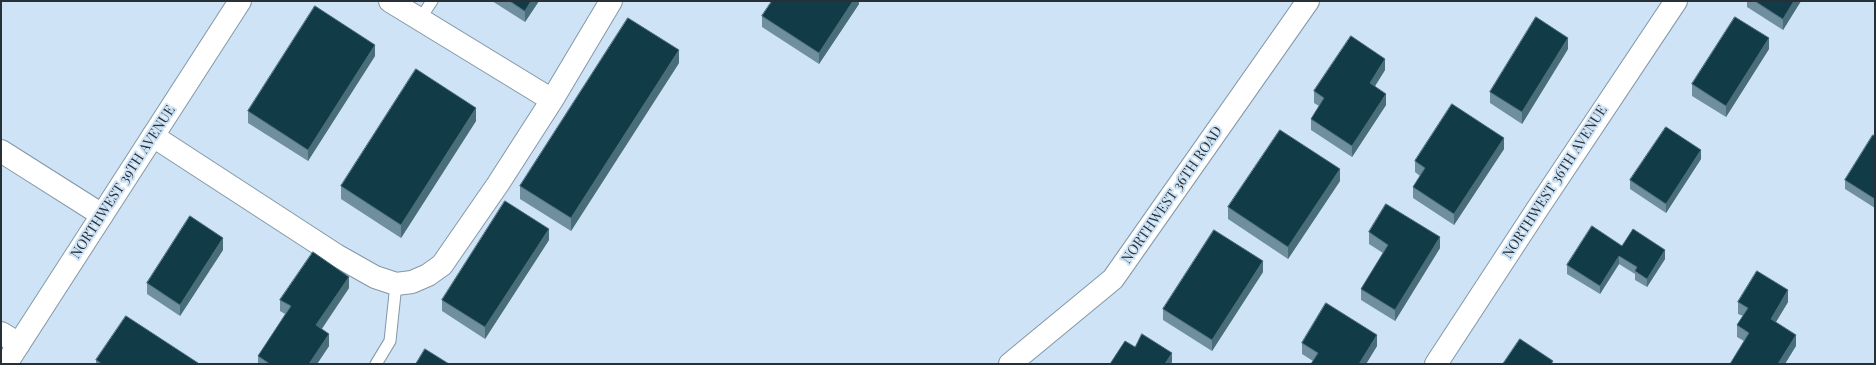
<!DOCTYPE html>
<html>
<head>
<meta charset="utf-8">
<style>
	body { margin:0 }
	#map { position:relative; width:1876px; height:365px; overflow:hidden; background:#cee3f5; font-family:"Playfair Display",serif }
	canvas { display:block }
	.frame { position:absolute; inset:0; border:2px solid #283037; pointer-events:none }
</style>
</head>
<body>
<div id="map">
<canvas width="1876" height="365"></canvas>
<div class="frame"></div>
</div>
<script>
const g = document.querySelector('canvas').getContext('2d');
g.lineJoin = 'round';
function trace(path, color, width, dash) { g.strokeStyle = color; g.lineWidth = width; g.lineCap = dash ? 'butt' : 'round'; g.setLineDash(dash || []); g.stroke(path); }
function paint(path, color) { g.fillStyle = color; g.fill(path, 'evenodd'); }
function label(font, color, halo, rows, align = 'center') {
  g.font = font + ' "Playfair Display",serif'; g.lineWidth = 4; g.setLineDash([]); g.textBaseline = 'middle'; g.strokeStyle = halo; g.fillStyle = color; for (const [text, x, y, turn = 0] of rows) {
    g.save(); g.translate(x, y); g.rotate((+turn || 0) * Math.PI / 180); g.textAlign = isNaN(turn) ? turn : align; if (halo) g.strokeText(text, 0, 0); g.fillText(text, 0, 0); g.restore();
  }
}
const service = new Path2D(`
	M 420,19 L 432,1
	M 376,364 L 390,341 L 396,284`);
const minor = new Path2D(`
	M 390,1 L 552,100
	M 153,136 L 336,255 L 375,277 L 396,284 L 412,282 L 428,275 L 442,265 L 498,184 L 552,100 L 611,1
	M 1,151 L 102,215
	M 1,333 L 19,344
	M 1010,364 L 1113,279 L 1308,1
	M 1436,364 L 1538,208 L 1676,1`);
const primary = new Path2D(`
	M 6,364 L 240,1`);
trace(service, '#8397a7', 13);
trace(minor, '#8397a7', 24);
trace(primary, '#8397a7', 24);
trace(service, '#fff', 11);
trace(minor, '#fff', 22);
trace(primary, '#fff', 22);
paint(new Path2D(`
	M 492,1 L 539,1 L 525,22 Z
	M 859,1 L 859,4 L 819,64 L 762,27 L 762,16 Z
	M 1747,1 L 1801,1 L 1783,30 L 1747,7 Z
	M 1568,49 L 1522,124 L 1490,103 L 1490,92 Z
	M 1769,49 L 1726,117 L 1692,96 L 1692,84 Z
	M 375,56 L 308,161 L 248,123 L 248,111 Z
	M 679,63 L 571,231 L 520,199 L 520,186 Z
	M 1385,70 L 1375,86 L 1386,105 L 1352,157 L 1311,130 L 1311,119 L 1319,106 L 1314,103 L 1314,91 Z
	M 476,121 L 401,238 L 341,199 L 341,186 Z
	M 1875,136 L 1875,208 L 1845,189 L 1845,180 Z
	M 1504,149 L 1454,225 L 1413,198 L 1413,187 L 1420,176 L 1415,172 L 1415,161 Z
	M 1701,159 L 1666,213 L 1630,189 L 1630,180 Z
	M 1340,181 L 1288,259 L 1228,219 L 1228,207 Z
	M 1369,232 L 1440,248 L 1395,321 L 1361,300 L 1361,289 L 1383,253 L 1369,244 Z
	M 549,240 L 485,339 L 442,311 L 442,300 Z
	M 1622,246 L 1665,259 L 1647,287 L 1635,280 L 1635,274 L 1619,264 L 1600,294 L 1567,274 L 1567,265 Z
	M 223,250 L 180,316 L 147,294 L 147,283 Z
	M 1263,272 L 1212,351 L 1163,320 L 1163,309 Z
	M 349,288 L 322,329 L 329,346 L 317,364 L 258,364 L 258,356 L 285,314 L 280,311 L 280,300 Z
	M 1738,302 L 1788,302 L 1776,322 L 1796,346 L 1744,341 L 1737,337 L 1737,325 L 1743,316 L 1738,314 Z
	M 1302,343 L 1377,346 L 1366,364 L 1311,364 L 1313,361 L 1302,354 Z
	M 96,360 L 198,364 L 96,364 Z`), '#708f9e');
paint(new Path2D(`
	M 531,1 L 539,1 L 525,22 L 525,11 Z
	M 853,1 L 859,1 L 859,4 L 819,64 L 819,53 Z
	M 1794,1 L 1801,1 L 1783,30 L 1783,19 Z
	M 1568,38 L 1568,49 L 1522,124 L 1522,112 Z
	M 1769,38 L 1769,49 L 1726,117 L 1726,106 Z
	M 375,45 L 375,56 L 308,161 L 308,150 Z
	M 679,50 L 679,63 L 571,231 L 571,218 Z
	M 1385,59 L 1385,70 L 1370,94 L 1370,83 Z
	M 1386,94 L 1386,105 L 1352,157 L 1352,146 Z
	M 476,108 L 476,121 L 401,238 L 401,225 Z
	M 1504,138 L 1504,149 L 1454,225 L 1454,214 Z
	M 1701,150 L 1701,159 L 1666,213 L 1666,204 Z
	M 1340,169 L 1340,181 L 1288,259 L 1288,247 Z
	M 549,229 L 549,240 L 485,339 L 485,327 Z
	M 1440,237 L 1440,248 L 1395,321 L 1395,310 Z
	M 223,238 L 223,250 L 180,316 L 180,305 Z
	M 1665,250 L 1665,259 L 1647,287 L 1647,279 Z
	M 1619,256 L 1619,264 L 1600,294 L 1600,286 Z
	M 1263,261 L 1263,272 L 1212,351 L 1212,340 Z
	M 349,277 L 349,288 L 316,337 L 316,325 Z
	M 1788,290 L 1788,302 L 1771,330 L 1771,319 Z
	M 329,334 L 329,346 L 317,364 L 309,364 Z
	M 1377,335 L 1377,346 L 1366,364 L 1359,364 Z
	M 1796,335 L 1796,346 L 1785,364 L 1778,364 Z
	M 1172,353 L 1172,362 L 1171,364 L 1165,364 Z`), '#4a6d7a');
const building = new Path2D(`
	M 510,1 L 531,1 L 525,11 Z
	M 772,1 L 853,1 L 819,53 L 762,16 Z
	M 1755,1 L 1794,1 L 1783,19 Z
	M 315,6 L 375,45 L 308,150 L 248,111 Z
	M 1536,17 L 1568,38 L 1522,112 L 1490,92 Z
	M 1735,17 L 1769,38 L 1726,106 L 1692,84 Z
	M 628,18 L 679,50 L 571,218 L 520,186 Z
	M 1351,36 L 1385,59 L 1370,83 L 1386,94 L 1352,146 L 1311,119 L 1324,98 L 1314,91 Z
	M 416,69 L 476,108 L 401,225 L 341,186 Z
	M 1452,104 L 1504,138 L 1454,214 L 1413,187 L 1425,168 L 1415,161 Z
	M 1666,127 L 1701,150 L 1666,204 L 1630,180 Z
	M 1280,130 L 1340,169 L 1288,247 L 1228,207 Z
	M 1873,135 L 1875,136 L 1875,199 L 1845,180 Z
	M 505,201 L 549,229 L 485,327 L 442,300 Z
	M 1386,204 L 1440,237 L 1395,310 L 1361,289 L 1388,245 L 1369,232 Z
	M 190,216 L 223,238 L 180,305 L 147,283 Z
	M 1592,226 L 1622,246 L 1633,229 L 1665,250 L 1647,279 L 1635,271 L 1637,267 L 1619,256 L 1600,286 L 1567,265 Z
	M 1214,230 L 1263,261 L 1212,340 L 1163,309 Z
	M 313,252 L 349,277 L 316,325 L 329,334 L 309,364 L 270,364 L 258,356 L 291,306 L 280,300 Z
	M 1757,271 L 1788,290 L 1771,319 L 1796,335 L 1778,364 L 1730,364 L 1749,333 L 1737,325 L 1748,308 L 1738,302 Z
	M 1326,303 L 1377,335 L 1359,364 L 1311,364 L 1318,353 L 1302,343 Z
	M 126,316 L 198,363 L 198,364 L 102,364 L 96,360 Z
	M 1142,334 L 1172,353 L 1165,364 L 1110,364 L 1125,341 L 1135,347 Z
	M 1520,339 L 1553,361 L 1551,364 L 1503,364 Z
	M 425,349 L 449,364 L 416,364 Z`);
paint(building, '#113b46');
trace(building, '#4a6d7a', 1);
label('14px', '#283037', '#cee3f5', [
	["NORTHWEST 39TH AVENUE",123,182,-57],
	["NORTHWEST 36TH AVENUE",1555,182,-57],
	["NORTHWEST 36TH ROAD",1172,195,-55]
]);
</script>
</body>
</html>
